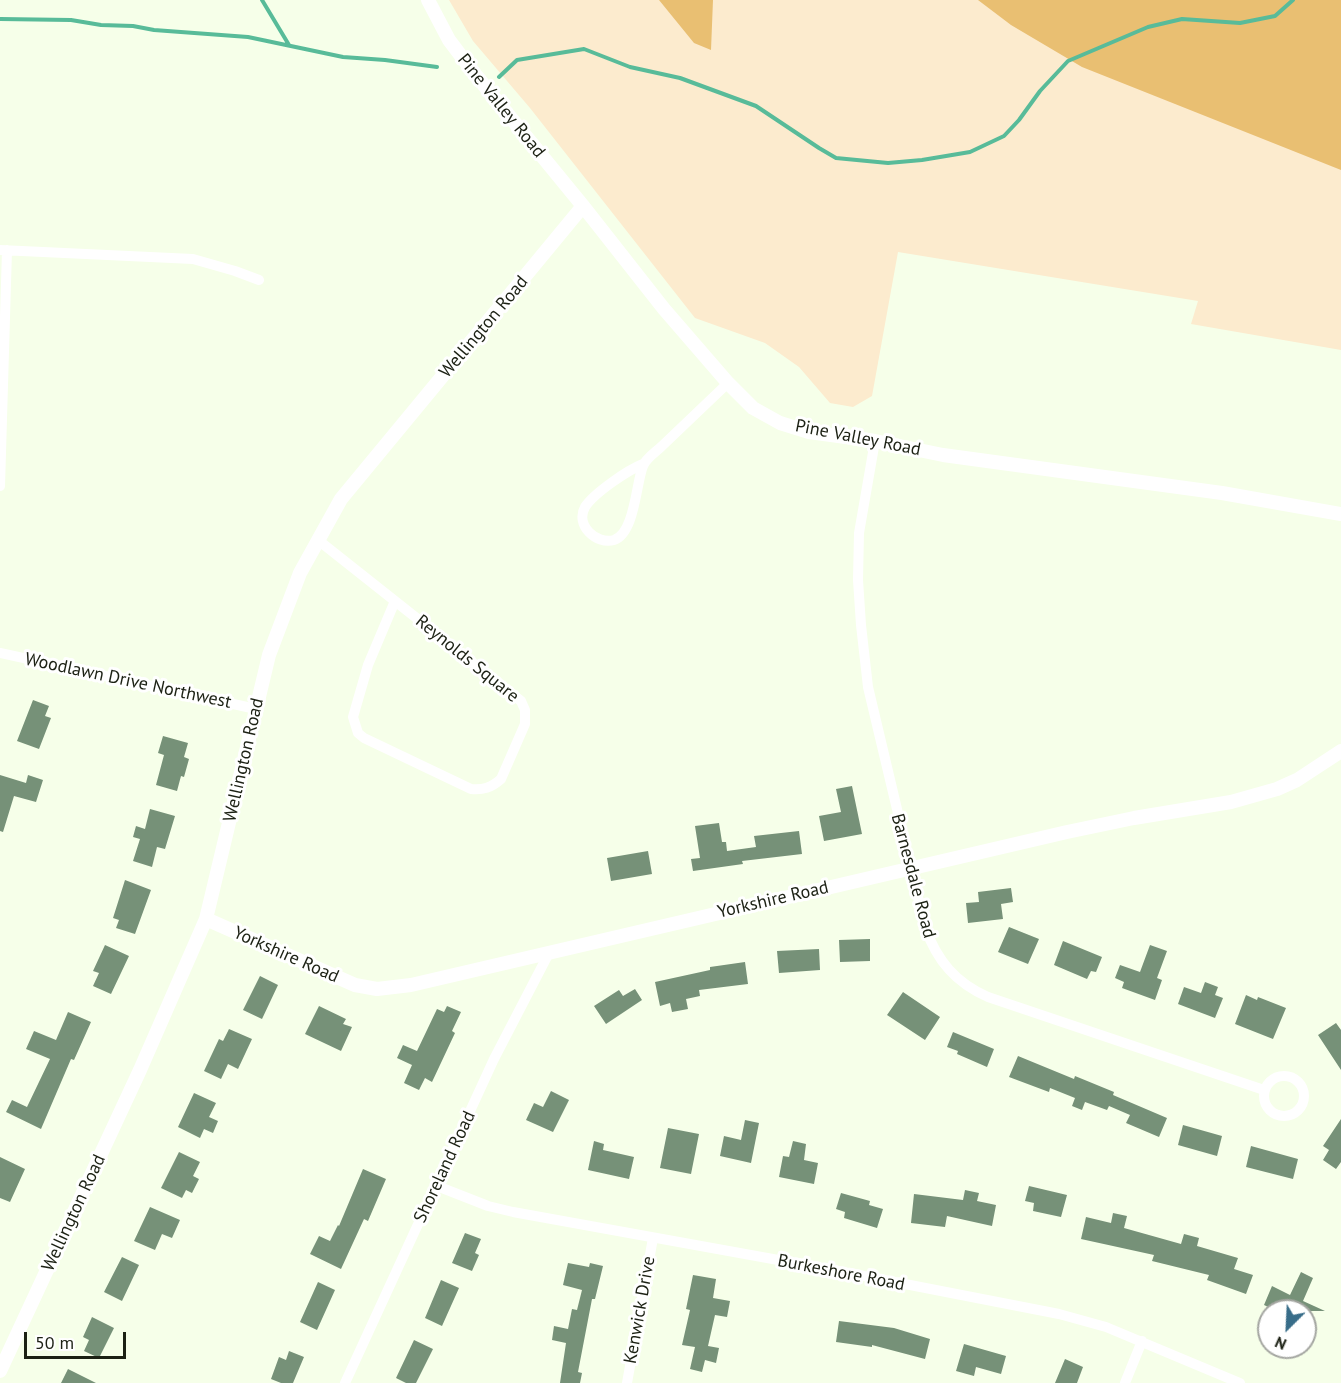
<!DOCTYPE html>
<html>
<head>
<meta charset="utf-8">
<style>
	body { margin:0 }
	#map { position:relative; width:1341px; height:1383px; overflow:hidden; background:#f6ffe9; font-family:"PT Sans",sans-serif }
	canvas { display:block }
	.north { position:absolute; left:1257px; top:1299px; width:60px; height:60px; box-sizing:border-box; background:#fff; border:2px solid #a4a6a1; border-radius:50%; rotate:204deg; font-size:16px; font-weight:700; line-height:24px; text-align:center; color:#1c2114 }
	.north::after { content:''; display:block; margin:auto; width:21px; height:27px; background:#386d89; clip-path:polygon(50% 0,100% 100%,50% 72%,0 100%) }
	.scale { position:absolute; left:24px; top:1332px; width:102px; height:27px; box-sizing:border-box; border:3px solid #1c2114; border-top:0; padding-left:8px; font-size:18px; line-height:21px; white-space:nowrap; color:#1c2114; -webkit-text-stroke:4px #fff; paint-order:stroke }
</style>
</head>
<body>
<div id="map">
<canvas width="1341" height="1383"></canvas>
<div class="north">N</div>
<div class="scale">50 m</div>
</div>
<script>
const g = document.querySelector('canvas').getContext('2d');
g.lineJoin = 'round';
function paint(path, color) { g.fillStyle = color; g.fill(path, 'evenodd'); }
function trace(path, color, width, dash) { g.strokeStyle = color; g.lineWidth = width; g.lineCap = dash ? 'butt' : 'round'; g.setLineDash(dash || []); g.stroke(path); }
function label(font, color, halo, rows, align = 'center') {
  g.font = font + ' "PT Sans",sans-serif'; g.lineWidth = 6; g.setLineDash([]); g.textBaseline = 'middle'; g.strokeStyle = halo; g.fillStyle = color; for (const [text, x, y, turn = 0] of rows) {
    g.save(); g.translate(x, y); g.rotate((+turn || 0) * Math.PI / 180); g.textAlign = isNaN(turn) ? turn : align; if (halo) g.strokeText(text, 0, 0); g.fillText(text, 0, 0); g.restore();
  }
}
paint(new Path2D(`
	M 449,0 L 1341,0 L 1341,350 L 1191,324 L 1198,301 L 898,252 L 872,396 L 853,407 L 830,403 L 799,367 L 765,343 L 695,318 L 530,108 L 473,41 Z`), '#fcebce');
paint(new Path2D(`
	M 659,0 L 713,0 L 711,50 L 694,43 Z
	M 978,0 L 1341,0 L 1341,170 L 1082,67 L 1011,25 Z`), '#e9bf72');
trace(new Path2D(`
	M 262,0 L 289,45
	M 0,19 L 71,20 L 101,25 L 133,26 L 154,30 L 248,37 L 343,57 L 385,60 L 437,67
	M 499,77 L 517,60 L 584,49 L 630,67 L 680,78 L 756,106 L 819,148 L 836,158 L 888,163 L 922,160 L 970,152 L 1004,136 L 1019,120 L 1040,91 L 1068,61 L 1148,27 L 1182,19 L 1240,23 L 1275,16 L 1293,0`), '#58bb99', 4);
paint(new Path2D(`
	M 33,700 L 49,706 L 45,716 L 51,718 L 39,749 L 17,741 Z
	M 163,736 L 188,743 L 184,757 L 189,759 L 184,777 L 181,776 L 177,791 L 156,785 L 164,755 L 158,753 Z
	M 0,775 L 26,783 L 28,775 L 43,780 L 36,802 L 14,796 L 3,832 L 0,831 Z
	M 852,786 L 862,834 L 824,841 L 819,816 L 841,812 L 836,789 Z
	M 150,809 L 175,816 L 165,849 L 157,847 L 152,867 L 133,861 L 140,839 L 133,837 L 136,826 L 145,829 Z
	M 719,823 L 722,842 L 726,842 L 727,851 L 756,847 L 754,836 L 799,831 L 802,854 L 742,861 L 743,864 L 693,871 L 691,859 L 700,858 L 695,826 Z
	M 648,851 L 652,874 L 611,881 L 607,858 Z
	M 125,880 L 151,890 L 135,934 L 116,928 L 119,920 L 113,918 Z
	M 1011,888 L 1013,902 L 1001,904 L 1003,919 L 968,923 L 966,903 L 979,902 L 978,892 Z
	M 1009,927 L 1039,939 L 1028,964 L 998,952 Z
	M 870,939 L 870,961 L 840,962 L 839,940 Z
	M 1063,941 L 1102,957 L 1096,972 L 1091,971 L 1087,979 L 1054,965 Z
	M 105,945 L 129,956 L 111,994 L 93,986 L 99,973 L 93,971 Z
	M 1150,945 L 1167,951 L 1157,978 L 1162,980 L 1155,1000 L 1122,988 L 1124,982 L 1115,978 L 1120,965 L 1140,972 Z
	M 819,949 L 820,970 L 779,973 L 777,951 Z
	M 745,962 L 748,984 L 699,990 L 700,996 L 686,999 L 688,1009 L 672,1012 L 670,1003 L 660,1006 L 655,982 L 710,970 L 710,967 Z
	M 260,976 L 278,985 L 262,1019 L 243,1010 Z
	M 1205,982 L 1218,987 L 1215,995 L 1223,998 L 1215,1018 L 1178,1004 L 1184,987 L 1201,993 Z
	M 635,989 L 642,1000 L 606,1024 L 594,1006 L 619,990 L 623,996 Z
	M 903,992 L 940,1017 L 925,1040 L 887,1015 Z
	M 1246,995 L 1257,1000 L 1258,997 L 1286,1008 L 1273,1039 L 1235,1024 Z
	M 319,1006 L 346,1019 L 343,1024 L 352,1027 L 341,1051 L 305,1034 Z
	M 447,1006 L 461,1012 L 452,1031 L 455,1033 L 432,1082 L 425,1078 L 419,1090 L 404,1083 L 412,1065 L 397,1058 L 403,1045 L 417,1051 L 437,1009 L 444,1012 Z
	M 68,1012 L 91,1022 L 74,1060 L 71,1059 L 41,1129 L 6,1112 L 12,1100 L 27,1107 L 50,1059 L 26,1049 L 34,1031 L 56,1040 Z
	M 1336,1023 L 1341,1030 L 1341,1070 L 1318,1035 Z
	M 229,1029 L 252,1039 L 238,1069 L 228,1064 L 221,1079 L 204,1071 L 219,1039 L 223,1041 Z
	M 953,1032 L 994,1049 L 987,1067 L 957,1054 L 958,1051 L 947,1047 Z
	M 1018,1056 L 1074,1079 L 1075,1076 L 1114,1092 L 1113,1095 L 1167,1118 L 1159,1137 L 1126,1123 L 1130,1115 L 1109,1106 L 1107,1110 L 1085,1102 L 1082,1110 L 1072,1106 L 1075,1098 L 1050,1088 L 1049,1092 L 1009,1077 Z
	M 551,1091 L 569,1100 L 553,1132 L 526,1120 L 534,1103 L 543,1107 Z
	M 194,1093 L 216,1103 L 209,1117 L 218,1121 L 213,1133 L 204,1129 L 200,1138 L 178,1127 Z
	M 1341,1119 L 1341,1162 L 1336,1169 L 1323,1160 L 1329,1150 L 1323,1146 Z
	M 745,1120 L 759,1123 L 751,1163 L 720,1156 L 724,1136 L 741,1140 Z
	M 1183,1125 L 1222,1136 L 1217,1156 L 1178,1145 Z
	M 668,1128 L 699,1134 L 691,1174 L 660,1168 Z
	M 594,1141 L 604,1144 L 603,1150 L 634,1157 L 629,1179 L 588,1170 Z
	M 793,1141 L 806,1144 L 804,1160 L 818,1163 L 814,1184 L 779,1177 L 783,1156 L 789,1157 Z
	M 1251,1146 L 1298,1159 L 1293,1179 L 1246,1167 Z
	M 179,1152 L 200,1162 L 193,1176 L 199,1179 L 192,1193 L 186,1190 L 182,1198 L 161,1188 Z
	M 0,1157 L 25,1169 L 10,1202 L 0,1198 Z
	M 363,1169 L 386,1179 L 368,1221 L 364,1219 L 341,1269 L 310,1254 L 319,1236 L 330,1241 L 338,1225 L 339,1226 Z
	M 1029,1186 L 1067,1195 L 1061,1217 L 1033,1211 L 1034,1203 L 1025,1201 Z
	M 965,1190 L 979,1193 L 977,1201 L 996,1205 L 992,1226 L 947,1216 L 945,1227 L 911,1223 L 914,1194 L 963,1200 Z
	M 841,1193 L 870,1201 L 869,1205 L 883,1209 L 877,1228 L 844,1218 L 845,1212 L 836,1209 Z
	M 150,1207 L 180,1220 L 172,1238 L 162,1234 L 155,1250 L 134,1241 Z
	M 1113,1213 L 1127,1216 L 1124,1228 L 1181,1244 L 1184,1234 L 1199,1238 L 1197,1246 L 1238,1258 L 1234,1269 L 1253,1275 L 1246,1294 L 1207,1280 L 1209,1275 L 1152,1261 L 1154,1255 L 1081,1239 L 1086,1217 L 1111,1223 Z
	M 465,1233 L 481,1239 L 475,1253 L 479,1255 L 472,1271 L 452,1263 Z
	M 122,1257 L 139,1265 L 122,1301 L 104,1292 Z
	M 568,1263 L 589,1267 L 590,1263 L 603,1266 L 595,1299 L 592,1299 L 578,1372 L 582,1373 L 580,1383 L 560,1383 L 566,1343 L 552,1340 L 554,1326 L 568,1329 L 572,1309 L 577,1310 L 582,1290 L 563,1285 Z
	M 1301,1272 L 1313,1278 L 1303,1301 L 1325,1311 L 1277,1311 L 1264,1305 L 1272,1286 L 1290,1295 Z
	M 693,1275 L 716,1279 L 713,1298 L 730,1301 L 727,1317 L 715,1315 L 708,1346 L 719,1348 L 716,1363 L 705,1360 L 702,1372 L 690,1369 L 695,1347 L 682,1345 L 690,1310 L 686,1309 Z
	M 441,1280 L 459,1288 L 442,1326 L 425,1318 Z
	M 318,1282 L 335,1290 L 317,1330 L 300,1322 Z
	M 92,1317 L 114,1328 L 99,1358 L 84,1351 L 89,1340 L 83,1337 Z
	M 839,1321 L 894,1328 L 930,1339 L 925,1359 L 872,1345 L 872,1347 L 836,1342 Z
	M 414,1340 L 433,1349 L 416,1383 L 406,1383 L 396,1378 Z
	M 964,1344 L 1006,1356 L 1001,1374 L 976,1367 L 974,1376 L 956,1371 Z
	M 289,1351 L 304,1357 L 293,1383 L 281,1383 L 271,1379 L 279,1357 L 286,1360 Z
	M 1065,1359 L 1083,1367 L 1077,1383 L 1055,1383 Z
	M 68,1369 L 96,1383 L 61,1383 Z`), '#769178');
trace(new Path2D(`
	M 0,250 L 193,259 L 235,271 L 259,280
	M 875,441 L 859,533 L 858,580 L 861,625 L 868,687 L 925,927 C 937,961 956,983 988,997 L 1264,1090
	M 643,464 C 628,470 594,493 585,507 C 575,525 596,545 614,540 C 635,533 636,483 643,466 C 646,458 656,452 662,446 C 684,425 706,404 728,383
	M 0,486 L 7,250
	M 318,540 L 395,601
	M 395,601 L 521,701 L 525,710 L 525,724 L 501,779 C 491,788 483,790 471,789 L 364,738 L 358,733 L 353,717 L 368,665 Z
	M 0,653 L 256,709
	M1264 1096a20 20 0 1 1 40 0a20 20 0 1 1-40 0Z
	M 437,1186 L 488,1206 L 513,1212 L 828,1269 L 1059,1314 L 1106,1327 L 1240,1383
	M 345,1383 L 494,1059 L 549,953
	M 627,1383 L 653,1238
	M 1125,1383 L 1142,1341`), '#fff', 10);
trace(new Path2D(`
	M 428,0 L 449,40 L 474,73 L 583,206 L 664,309 L 728,383 L 753,408 L 780,423 L 809,432 L 875,441 L 943,455 L 1222,493 L 1341,514
	M 206,919 L 355,985 L 377,989 L 411,985 L 1067,832 L 1134,818 L 1231,802 L 1277,789 L 1297,780 L 1341,751
	M 0,1371 L 140,1070 L 206,919 L 269,655 L 300,573 L 341,499 L 583,206`), '#fff', 14);
label('18px', '#1c2114', '#fff', [
	["Pine Valley Road",501,106,51],
	["Wellington Road",484,327,-50],
	["Pine Valley Road",858,438,11],
	["Reynolds Square",467,659,39],
	["Woodlawn Drive Northwest",128,681,12],
	["Wellington Road",244,760,-77],
	["Barnesdale Road",913,876,75],
	["Yorkshire Road",773,900,-13],
	["Yorkshire Road",286,955,24],
	["Shoreland Road",445,1167,-65],
	["Wellington Road",74,1213,-65],
	["Burkeshore Road",841,1273,11],
	["Kenwick Drive",640,1310,-80]
]);
</script>
</body>
</html>
